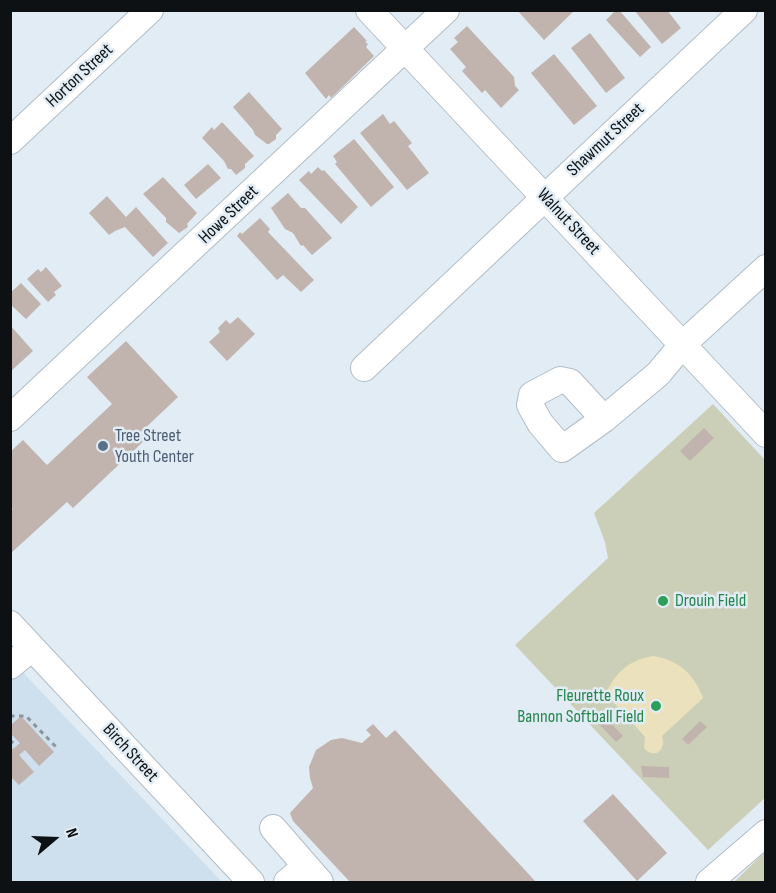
<!DOCTYPE html>
<html>
<head>
<meta charset="utf-8">
<style>
	body { margin:0 }
	#map { position:relative; width:776px; height:893px; overflow:hidden; background:#e1ecf5; font-family:"Sofia Sans Condensed",sans-serif }
	canvas { display:block }
	.frame { position:absolute; inset:0; border:12px solid #0d1114; pointer-events:none }
	.north { position:absolute; left:24px; top:809px; width:60px; height:60px; -webkit-text-stroke:4px #e1ecf5; paint-order:stroke; rotate:71deg; font-size:16px; font-weight:700; line-height:24px; text-align:center; color:#0d1114 }
	.north::after { content:''; display:block; margin:auto; width:21px; height:27px; background:#0d1114; clip-path:polygon(50% 0,100% 100%,50% 72%,0 100%) }
</style>
</head>
<body>
<div id="map">
<canvas width="776" height="893"></canvas>
<div class="frame"></div>
<div class="north">N</div>
</div>
<script>
const g = document.querySelector('canvas').getContext('2d');
g.lineJoin = 'round';
function paint(path, color) { g.fillStyle = color; g.fill(path, 'evenodd'); }
function trace(path, color, width, dash) { g.strokeStyle = color; g.lineWidth = width; g.lineCap = dash ? 'butt' : 'round'; g.setLineDash(dash || []); g.stroke(path); }
function label(font, color, halo, rows, align = 'center') {
  g.font = font + ' "Sofia Sans Condensed",sans-serif'; g.lineWidth = 5; g.setLineDash([]); g.textBaseline = 'middle'; g.strokeStyle = halo; g.fillStyle = color; for (const [text, x, y, turn = 0] of rows) {
    g.save(); g.translate(x, y); g.rotate((+turn || 0) * Math.PI / 180); g.textAlign = isNaN(turn) ? turn : align; if (halo) g.strokeText(text, 0, 0); g.fillText(text, 0, 0); g.restore();
  }
}
paint(new Path2D(`
	M 10,658 L 31,681 L 222,882 L 11,882 Z`), '#cee0ee');
paint(new Path2D(`
	M 713,404 L 765,460 L 765,798 L 708,850 L 515,645 L 608,558 L 605,542 L 594,513 Z
	M 765,852 L 765,882 L 734,882 Z`), '#cccfb7');
paint(new Path2D(`
	M 653,656 C 679,660 694,674 703,698 L 662,736 C 667,750 654,760 644,748 L 645,737 L 606,694 C 615,672 630,660 653,656 Z`), '#ebe1bc');
paint(new Path2D(`
	M 517,10 L 575,10 L 544,40 Z
	M 616,10 L 619,10 L 651,47 L 640,57 L 606,20 Z
	M 634,10 L 667,10 L 681,28 L 662,44 Z
	M 467,26 L 514,77 L 515,86 L 519,90 L 501,108 L 485,90 L 482,93 L 462,71 L 466,67 L 450,49 L 458,42 L 454,38 Z
	M 354,27 L 367,41 L 365,42 L 368,44 L 366,47 L 374,56 L 331,98 L 329,95 L 326,99 L 305,73 Z
	M 590,33 L 625,78 L 606,93 L 571,48 Z
	M 554,54 L 597,106 L 574,125 L 531,73 Z
	M 249,92 L 282,129 L 276,135 L 276,139 L 269,144 L 267,144 L 255,135 L 253,130 L 233,107 Z
	M 383,114 L 390,124 L 394,121 L 412,143 L 408,146 L 429,173 L 407,190 L 360,133 Z
	M 222,122 L 254,156 L 245,164 L 245,168 L 236,175 L 231,169 L 228,169 L 224,161 L 202,138 L 212,127 L 214,130 Z
	M 354,139 L 394,187 L 371,207 L 335,164 L 337,162 L 333,156 Z
	M 208,164 L 221,178 L 196,199 L 184,185 Z
	M 318,167 L 322,171 L 324,170 L 358,207 L 341,224 L 299,180 L 309,171 L 311,174 Z
	M 163,177 L 197,213 L 187,224 L 188,227 L 179,233 L 166,222 L 166,218 L 143,194 Z
	M 288,193 L 301,208 L 305,208 L 332,238 L 312,255 L 303,245 L 301,246 L 293,233 L 285,229 L 271,208 Z
	M 107,196 L 126,217 L 136,207 L 168,243 L 153,257 L 125,227 L 115,231 L 109,235 L 89,213 Z
	M 260,218 L 270,229 L 268,232 L 314,280 L 301,292 L 283,275 L 277,280 L 237,236 L 240,232 L 242,234 Z
	M 46,267 L 62,286 L 54,292 L 56,295 L 48,302 L 27,279 L 38,269 L 41,272 Z
	M 21,283 L 41,304 L 26,319 L 10,304 L 10,293 Z
	M 238,317 L 255,334 L 227,361 L 209,342 L 220,332 L 218,328 L 226,320 L 230,324 Z
	M 10,325 L 33,351 L 10,372 Z
	M 126,341 L 178,397 L 140,433 L 146,439 L 73,508 L 67,502 L 10,554 L 10,511 L 13,509 L 10,506 L 10,452 L 23,440 L 47,465 L 112,404 L 87,377 Z
	M 704,428 L 714,438 L 690,461 L 680,451 Z
	M 21,716 L 54,752 L 39,766 L 25,750 L 19,755 L 34,772 L 19,785 L 10,776 L 10,746 L 13,749 L 20,743 L 10,733 L 10,726 Z
	M 605,717 L 623,736 L 616,742 L 599,724 Z
	M 700,721 L 707,727 L 688,745 L 682,739 Z
	M 373,724 L 386,738 L 395,730 L 536,882 L 350,882 L 293,821 L 290,813 L 313,788 L 310,778 L 309,767 L 316,750 L 331,740 L 342,738 L 362,743 L 371,735 L 366,730 Z
	M 641,766 L 669,767 L 669,778 L 643,777 Z
	M 613,794 L 667,853 L 637,881 L 583,821 Z`), '#c1b4ae');
const minor = new Path2D(`
	M 369,10 L 766,434
	M 10,141 L 150,10
	M 364,368 L 744,10
	M 10,418 L 446,10
	M 604,419 L 570,382 L 560,380 L 532,395 L 530,405 L 540,423 L 562,449 L 604,419 L 658,374 L 683,344 L 766,268
	M 10,624 L 251,882
	M 10,666 L 32,648
	M 273,828 L 320,882
	M 287,882 L 305,867
	M 709,882 L 766,833`);
trace(minor, '#b2bdc5', 28);
trace(new Path2D(`
	M 10,716 L 26,716 L 58,749
	M 10,740 L 16,746`), '#8d959c', 3, [4.5, 4.5]);
trace(minor, '#fff', 26);
for (const [x, y, r, color] of [
	[103,446,6,"#5c6f8a"],
	[663,601,6,"#2e9e5b"],
	[656,706,6,"#2e9e5b"]
]) { const dot = new Path2D(); dot.arc(x, y, r, 0, 2 * Math.PI); g.fillStyle = color; g.fill(dot); trace(dot, '#e1ecf5', 2); }
label('18px', '#0d1114', '#e1ecf5', [
	["Horton Street",80,76,-43],
	["Shawmut Street",606,140,-43],
	["Howe Street",229,215,-44],
	["Walnut Street",568,222,47],
	["Birch Street",130,753,47]
]);
label('18px', '#4e5e75', '#e1ecf5', [
	["Tree Street",115,436],
	["Youth Center",115,457]
], 'left');
label('18px', '#27864d', '#e1ecf5', [
	["Drouin Field",675,601],
	["Fleurette Roux",644,696,"right"],
	["Bannon Softball Field",644,717,"right"]
], 'left');
</script>
</body>
</html>
